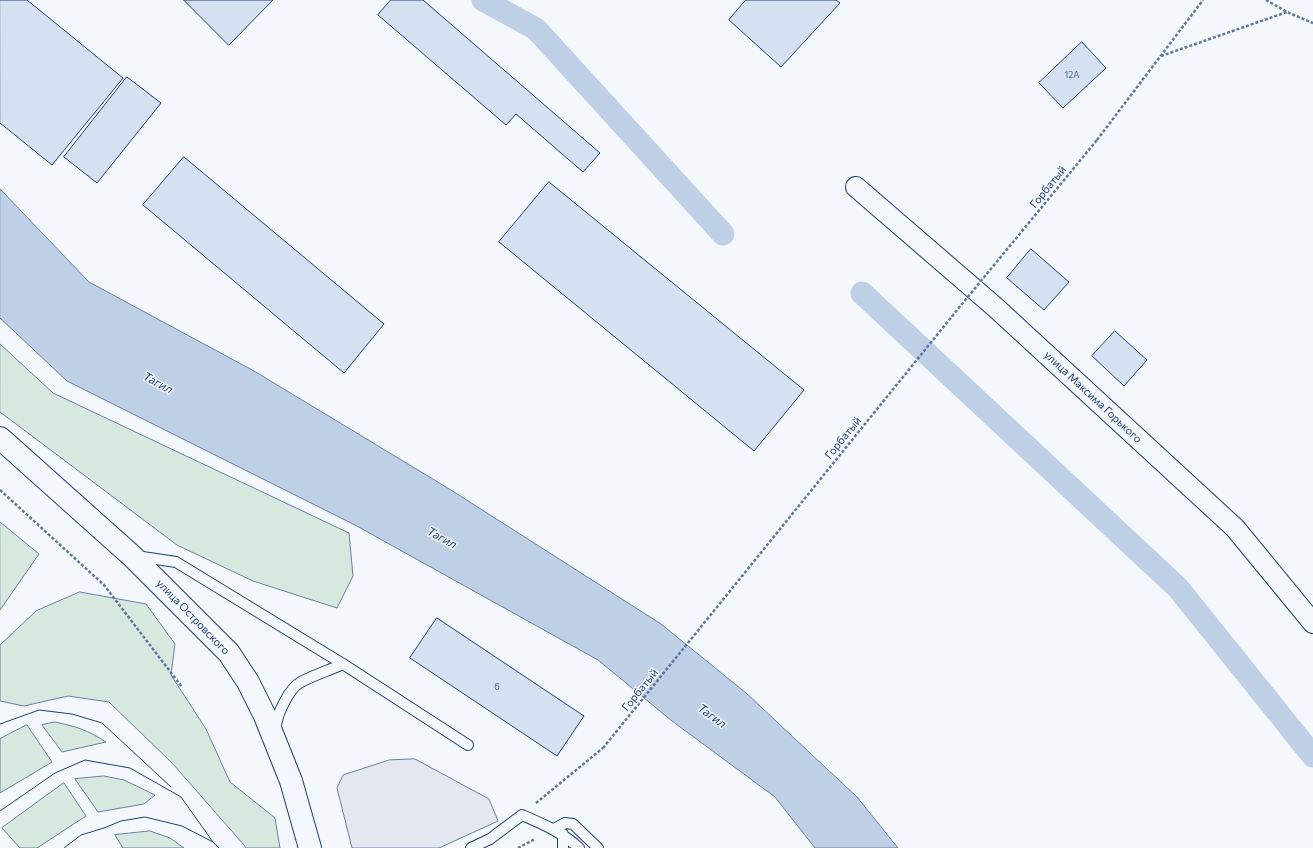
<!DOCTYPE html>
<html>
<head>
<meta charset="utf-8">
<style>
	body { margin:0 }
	canvas { display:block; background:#f4f7fb }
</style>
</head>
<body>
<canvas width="1313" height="848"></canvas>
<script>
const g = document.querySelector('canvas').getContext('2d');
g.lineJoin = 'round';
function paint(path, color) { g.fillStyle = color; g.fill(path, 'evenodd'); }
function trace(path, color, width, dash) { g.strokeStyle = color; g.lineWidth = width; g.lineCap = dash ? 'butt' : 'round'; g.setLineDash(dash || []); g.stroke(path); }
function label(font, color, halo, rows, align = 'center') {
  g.font = font + ' Commissioner,sans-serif'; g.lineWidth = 3; g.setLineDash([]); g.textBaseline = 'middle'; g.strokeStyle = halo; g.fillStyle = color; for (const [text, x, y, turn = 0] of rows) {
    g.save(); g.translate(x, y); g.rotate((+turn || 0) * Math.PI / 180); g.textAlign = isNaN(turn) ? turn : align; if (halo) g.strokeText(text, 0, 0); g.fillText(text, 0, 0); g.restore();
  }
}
const green = new Path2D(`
	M 0,344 L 53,393 L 349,533 L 353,576 L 337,608 L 253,581 L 177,545 L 0,412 Z
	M 0,522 L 39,554 L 0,610 Z
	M 80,592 L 146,604 L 175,644 L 171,675 L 206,729 L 230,782 L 275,818 L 280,848 L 246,848 L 244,845 L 172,763 L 109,702 L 68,696 L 24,706 L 0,701 L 0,645 L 36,611 Z
	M 55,722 C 78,727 87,730 106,742 L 62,752 L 42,725 Z
	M 27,725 L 52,762 L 0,793 L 0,739 Z
	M 104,776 L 124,780 L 155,795 L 144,804 L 98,812 L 75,779 Z
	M 64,783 L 86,816 L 37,848 L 20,848 L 2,828 Z
	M 150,831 L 170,838 L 184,848 L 123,848 L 115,835 Z`);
paint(green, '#d7e8df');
trace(green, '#687fa3', 1);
const parking = new Path2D(`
	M 415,759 L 489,799 L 498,821 L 439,848 L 352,848 L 337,788 L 343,775 L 389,760 Z`);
paint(parking, '#e3e8f0');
trace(parking, '#687fa3', 1);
const water = new Path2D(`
	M 0,189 L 89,282 L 254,371 L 451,490 L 661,624 L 746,693 L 857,797 L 898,848 L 815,848 L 775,797 L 672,721 L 598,660 L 355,525 L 67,381 L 0,318 Z`);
paint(water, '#bed0e5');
trace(water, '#687fa3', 1);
trace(new Path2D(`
	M 483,0 L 536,29 L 723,234
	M 862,293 L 1178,588 L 1313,756`), '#bed0e5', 23);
const building = new Path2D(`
	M 0,0 L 27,0 L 123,78 L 52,165 L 0,123 Z
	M 184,0 L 273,0 L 229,45 Z
	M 391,0 L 423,0 L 600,153 L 583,172 L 516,114 L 506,125 L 378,15 Z
	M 746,0 L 836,0 L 840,3 L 781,67 L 729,20 Z
	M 1082,42 L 1106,68 L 1063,108 L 1039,83 Z
	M 127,77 L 161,103 L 97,183 L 64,157 Z
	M 184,157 L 384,324 L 344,373 L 143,205 Z
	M 549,182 L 804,390 L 754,451 L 499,242 Z
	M 1031,249 L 1069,282 L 1044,310 L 1007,278 Z
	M 1115,331 L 1147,360 L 1124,386 L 1092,356 Z
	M 437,618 L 584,716 L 557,756 L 410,658 Z`);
paint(building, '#d5e0f0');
trace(building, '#1d3f73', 1);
const service = new Path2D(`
	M 136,556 L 176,562 L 343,664
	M 276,730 C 275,717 289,688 301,682 C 314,675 330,670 343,664 L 468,745
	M 554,829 L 565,823 L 573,824 L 598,848
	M 563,834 L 563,848
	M 471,848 L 490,839 L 522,815 C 543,824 562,832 579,848`);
const minor = new Path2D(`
	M 856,187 L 995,307 L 1235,528 L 1313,623`);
const secondary = new Path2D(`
	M 0,438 L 132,556 L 229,653 L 248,682 L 265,716 L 291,781 L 310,848`);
trace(service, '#1d3f73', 12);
trace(minor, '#1d3f73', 22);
trace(secondary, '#1d3f73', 24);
trace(new Path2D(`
	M 1266,0 L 1287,12 L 1313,23
	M 1161,56 L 1287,12
	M 1097,140 L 1203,0
	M 0,490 L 104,585 L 182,687
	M 536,803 L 603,748
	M 518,848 L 535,839`), '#5e769c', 2.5, [3, 2]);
trace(service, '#f4f7fb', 10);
trace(minor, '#f4f7fb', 20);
trace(secondary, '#f4f7fb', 22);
trace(new Path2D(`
	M 0,724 L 39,710 L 72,714 L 102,723 L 171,787
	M 0,811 L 55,773 L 85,760 L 130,768 L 181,797 L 213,842
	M 64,848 L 81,835 L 104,828 L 121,821 L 145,817 L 182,826 L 213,842 L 219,848`), '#1d3f73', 1);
trace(new Path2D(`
	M 603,748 L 962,304 L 1097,140`), '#5e769c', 2.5, [3, 2]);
label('9px', '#4b6792', null, [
	["12А",1072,75],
	["6",497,687]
]);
label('11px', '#1d3f73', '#f4f7fb', [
	["Горбатый",1048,187,-51],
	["улица Максима Горького",1093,397,43],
	["Горбатый",843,438,-51],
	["улица Островского",193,617,46],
	["Горбатый",640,690,-51]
]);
label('italic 12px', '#1d3f73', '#f4f7fb', [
	["Тагил",158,383,29],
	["Тагил",442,538,29],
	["Тагил",712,716,36]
]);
</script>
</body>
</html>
